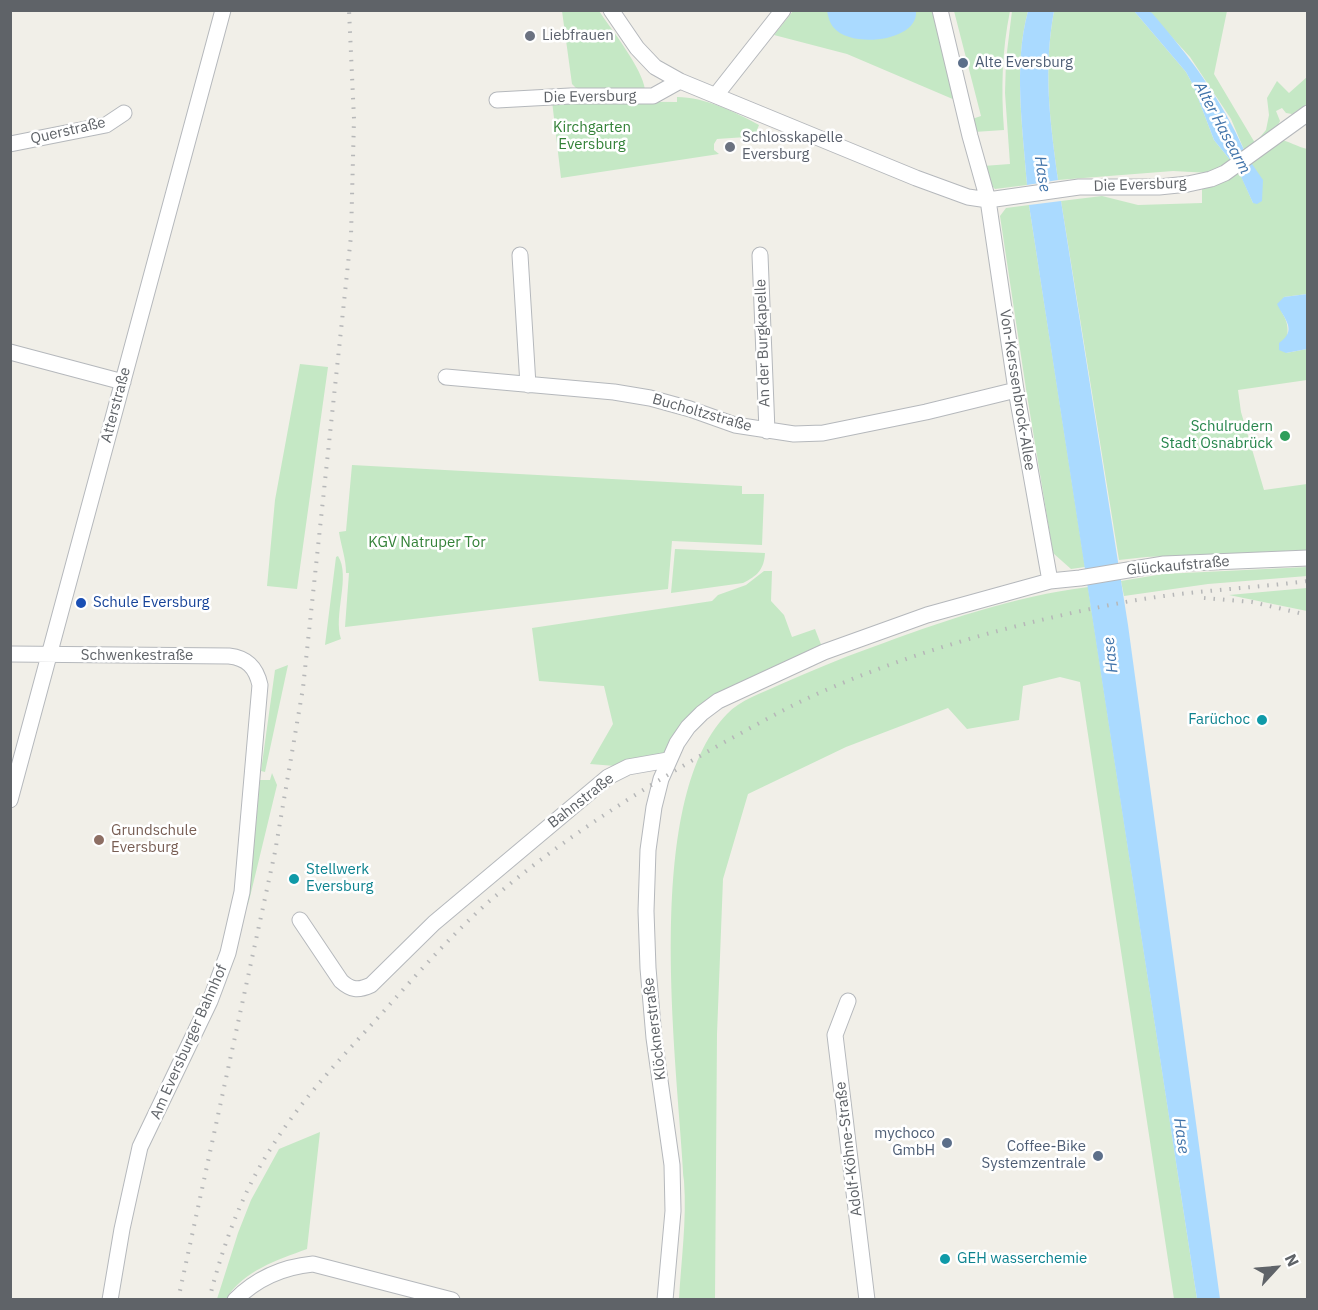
<!DOCTYPE html>
<html>
<head>
<meta charset="utf-8">
<style>
	body { margin:0 }
	#map { position:relative; width:1318px; height:1310px; overflow:hidden; background:#f1efe8; font-family:"IBM Plex Sans",sans-serif }
	canvas { display:block }
	.frame { position:absolute; inset:0; border:12px solid #5f6368; pointer-events:none }
	.north { position:absolute; left:1246px; top:1238px; width:60px; height:60px; -webkit-text-stroke:4px #fff; paint-order:stroke; rotate:64deg; font-size:16px; font-weight:700; line-height:24px; text-align:center; color:#5f6368 }
	.north::after { content:''; display:block; margin:auto; width:21px; height:27px; background:#5f6368; clip-path:polygon(50% 0,100% 100%,50% 72%,0 100%) }
</style>
</head>
<body>
<div id="map">
<canvas width="1318" height="1310"></canvas>
<div class="frame"></div>
<div class="north">N</div>
</div>
<script>
const g = document.querySelector('canvas').getContext('2d');
g.lineJoin = 'round';
function paint(path, color) { g.fillStyle = color; g.fill(path, 'evenodd'); }
function trace(path, color, width, dash) { g.strokeStyle = color; g.lineWidth = width; g.lineCap = dash ? 'butt' : 'round'; g.setLineDash(dash || []); g.stroke(path); }
function label(font, color, halo, rows, align = 'center') {
  g.font = font + ' "IBM Plex Sans",sans-serif'; g.lineWidth = 5; g.setLineDash([]); g.textBaseline = 'middle'; g.strokeStyle = halo; g.fillStyle = color; for (const [text, x, y, turn = 0] of rows) {
    g.save(); g.translate(x, y); g.rotate((+turn || 0) * Math.PI / 180); g.textAlign = isNaN(turn) ? turn : align; if (halo) g.strokeText(text, 0, 0); g.fillText(text, 0, 0); g.restore();
  }
}
paint(new Path2D(`
	M 562,11 L 599,11 C 611,29 643,69 645,90 L 580,92 L 572,84 Z
	M 793,11 L 933,11 L 955,100 L 847,54 L 774,35 Z
	M 954,11 L 1010,11 C 1002,50 1001,89 1004,130 L 974,132 L 972,119 L 981,116 Z
	M 1012,11 L 1028,11 C 1013,66 1023,129 1027,185 L 995,189 L 988,182 L 983,166 L 1010,164 L 1005,93 L 1006,60 Z
	M 1054,11 L 1134,11 L 1186,72 L 1193,85 L 1214,140 L 1231,161 L 1210,173 L 1173,171 L 1058,180 C 1050,121 1043,70 1054,11 Z
	M 1148,11 L 1227,11 L 1214,74 L 1255,143 L 1266,130 L 1269,115 L 1267,98 L 1277,81 L 1289,93 L 1307,77 L 1307,104 L 1292,114 L 1286,113 L 1282,108 L 1276,111 L 1280,121 L 1276,129 L 1245,152 L 1231,119 L 1190,57 Z
	M 677,97 C 705,97 735,112 759,125 L 753,140 L 746,137 L 717,139 L 714,144 L 714,150 L 719,154 L 561,178 L 552,101 L 677,102 Z
	M 1280,140 C 1289,141 1298,147 1307,149 L 1307,294 L 1284,297 L 1281,311 C 1292,328 1286,334 1286,353 L 1307,349 L 1307,380 L 1238,390 L 1241,412 L 1264,490 L 1307,484 L 1307,550 L 1146,557 L 1119,560 L 1061,201 L 1102,196 L 1138,205 L 1202,203 L 1202,189 L 1220,182 L 1238,169 L 1253,203 L 1250,161 Z
	M 1029,205 L 1085,567 L 1071,569 L 1053,553 L 1026,389 L 1000,216 L 1006,208 Z
	M 300,364 L 328,367 L 297,589 L 267,586 L 275,500 Z
	M 352,465 L 742,486 L 742,494 L 764,494 L 762,545 L 672,541 L 668,589 L 345,627 L 349,573 L 346,573 C 346,558 341,546 339,532 L 346,531 Z
	M 675,549 L 765,553 C 764,570 757,576 743,583 L 671,593 Z
	M 338,556 C 351,576 333,615 341,639 L 325,645 L 336,557 Z
	M 1307,567 L 1307,576 L 1208,584 L 1124,596 L 1121,581 L 1163,574 Z
	M 764,571 L 772,571 L 771,601 L 784,615 L 792,637 L 815,629 L 824,652 L 718,701 L 668,760 L 628,767 L 590,764 L 613,724 L 604,686 L 539,681 L 532,628 L 712,601 L 718,595 L 746,585 Z
	M 1088,587 L 1197,1299 L 1174,1299 L 1080,682 L 1060,677 L 1023,686 L 1019,720 L 967,729 L 948,708 L 846,747 L 748,794 L 723,879 L 717,1034 L 715,1299 L 679,1300 C 681,1261 687,1220 684,1181 C 678,1065 641,802 727,714 C 740,700 762,693 779,685 C 809,672 839,659 870,648 C 940,622 1014,596 1088,587 Z
	M 1307,588 L 1307,611 L 1229,595 Z
	M 288,665 L 265,772 L 261,771 L 275,670 Z
	M 272,773 L 277,785 L 248,905 L 260,780 L 270,780 Z
	M 320,1132 L 307,1249 C 277,1260 243,1271 226,1299 L 217,1299 L 238,1233 L 251,1200 L 279,1149 Z`), '#c5e8c5');
paint(new Path2D(`
	M 827,11 L 916,11 C 919,41 852,49 834,28 C 830,24 828,16 827,11 Z
	M 1028,11 L 1054,11 C 1043,70 1050,121 1058,180 L 1027,185 C 1023,129 1013,66 1028,11 Z
	M 1134,11 L 1148,11 L 1152,13 C 1190,57 1221,98 1245,152 L 1231,161 L 1214,140 L 1193,85 L 1186,72 Z
	M 1250,161 L 1263,180 L 1262,201 L 1257,204 L 1253,203 L 1238,170 Z
	M 1061,201 L 1128,625 L 1220,1299 L 1197,1299 L 1029,205 Z
	M 1307,294 L 1307,349 L 1286,353 L 1279,350 L 1279,343 C 1298,330 1284,319 1277,304 L 1284,297 Z`), '#aadaff');
const minor = new Path2D(`
	M 611,10 L 637,48 L 655,67 L 680,81 L 916,178 L 968,197 L 988,200 L 1079,187 L 1159,187 L 1188,184 L 1211,179 L 1225,173 L 1308,113
	M 940,10 L 970,136 L 988,200 L 1016,390 L 1050,581
	M 716,95 L 783,10
	M 497,100 L 570,96 L 653,96 L 680,81
	M 10,144 L 106,125 L 124,113
	M 520,255 L 528,385
	M 760,255 L 767,431
	M 10,352 L 123,382
	M 446,377 L 614,392 L 650,398 L 690,409 L 735,425 L 794,434 L 823,433 L 926,412 L 1016,390
	M 10,654 L 229,656 C 247,658 256,667 260,685 L 242,892 L 228,953 L 210,1001 L 140,1147 L 122,1229 L 110,1300
	M 10,800 L 223,10
	M 300,920 L 341,981 C 351,990 358,991 371,985 L 434,923 L 608,777 L 628,767 L 668,760
	M 848,1001 L 835,1035 L 867,1300
	M 235,1300 C 257,1278 282,1267 313,1264 L 452,1300
	M 665,1300 L 673,1211 L 672,1165 L 654,1038 L 648,968 L 646,911 L 648,850 L 654,807 L 661,779 L 677,743 L 688,727 L 702,713 L 718,701 L 824,652 L 927,615 L 1050,581 L 1080,578 L 1164,564 L 1308,558`);
trace(minor, '#b5b8bc', 17);
trace(minor, '#fff', 15);
trace(new Path2D(`
	M 1204,598 L 1252,602 L 1308,615
	M 178,1300 L 275,852 L 303,688 L 351,236 L 354,119 L 349,10
	M 209,1300 C 223,1245 242,1192 273,1145 C 304,1096 345,1054 384,1011 C 416,975 449,938 485,905 C 557,842 638,791 721,744 C 758,724 794,703 833,687 C 925,648 1022,622 1120,603 C 1182,591 1245,589 1308,581`), '#b6b7b8', 4, [1.5, 8]);
for (const [x, y, r, color] of [
	[530,36,6,"#6b7280"],
	[963,63,6,"#5c6f8a"],
	[730,147,6,"#6b7280"],
	[1285,436,6,"#2e9e5b"],
	[81,603,6,"#1a4fb4"],
	[1262,720,6,"#0f9aa8"],
	[99,840,6,"#8d6e63"],
	[294,879,6,"#0f9aa8"],
	[947,1143,6,"#5c6f8a"],
	[1098,1156,6,"#5c6f8a"],
	[945,1259,6,"#0f9aa8"]
]) { const dot = new Path2D(); dot.arc(x, y, r, 0, 2 * Math.PI); g.fillStyle = color; g.fill(dot); trace(dot, '#fff', 2); }
label('15px', '#5b616d', '#fff', [
	["Liebfrauen",542,36],
	["Schlosskapelle",742,138],
	["Eversburg",742,155]
], 'left');
label('15px', '#4e5e75', '#fff', [
	["Alte Eversburg",975,63,"left"],
	["mychoco",935,1134],
	["GmbH",935,1151],
	["Coffee-Bike",1086,1147],
	["Systemzentrale",1086,1164]
], 'right');
label('15px', '#5f6368', '#fff', [
	["Die Eversburg",590,97,-1],
	["Querstraße",68,131,-13],
	["Die Eversburg",1140,185,-2],
	["An der Burgkapelle",763,343,-92],
	["Von-Kerssenbrock-Allee",1017,390,81],
	["Atterstraße",116,405,-75],
	["Bucholtzstraße",702,413,16],
	["Glückaufstraße",1178,566,-5],
	["Schwenkestraße",137,656],
	["Bahnstraße",581,801,-38],
	["Klöcknerstraße",655,1029,-97],
	["Am Eversburger Bahnhof",189,1042,-66],
	["Adolf-Köhne-Straße",849,1149,-97]
]);
label('15px', '#348238', '#fff', [
	["Kirchgarten",592,128],
	["Eversburg",592,145],
	["KGV Natruper Tor",427,543]
]);
label('15px', '#27864d', '#fff', [
	["Schulrudern",1273,427],
	["Stadt Osnabrück",1273,444]
], 'right');
label('15px', '#164399', '#fff', [
	["Schule Eversburg",93,603]
], 'left');
label('15px', '#0d838f', '#fff', [
	["Farüchoc",1250,720,"right"],
	["Stellwerk",306,870],
	["Eversburg",306,887],
	["GEH wasserchemie",957,1259]
], 'left');
label('15px', '#785e54', '#fff', [
	["Grundschule",111,831],
	["Eversburg",111,848]
], 'left');
label('italic 16px', '#4174aa', '#fff', [
	["Alter Hasearm",1222,128,62],
	["Hase",1042,174,81],
	["Hase",1111,655,-96],
	["Hase",1181,1136,82]
]);
</script>
</body>
</html>
